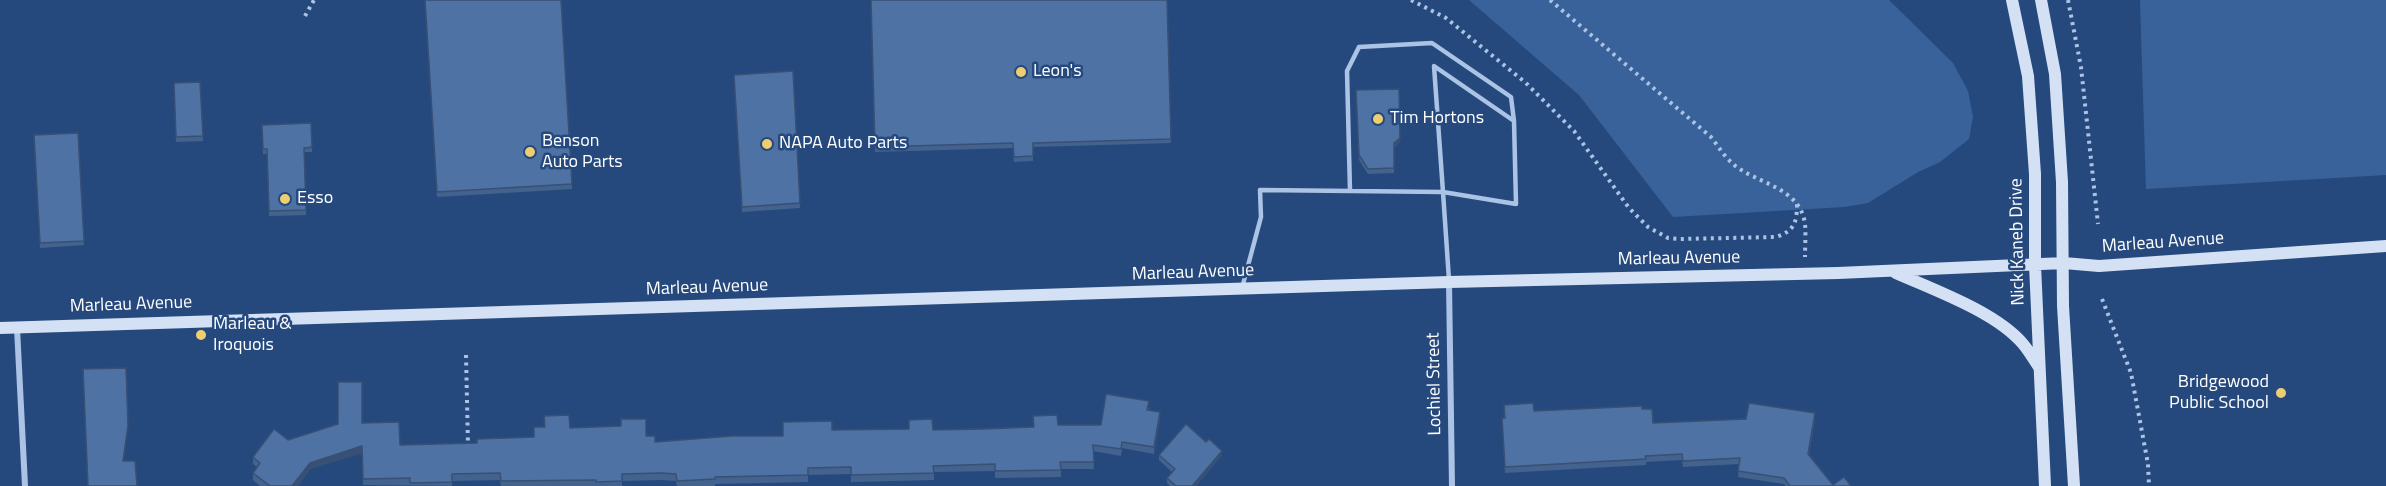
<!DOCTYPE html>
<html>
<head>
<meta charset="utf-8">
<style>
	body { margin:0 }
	canvas { display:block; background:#26497d }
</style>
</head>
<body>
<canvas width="2386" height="486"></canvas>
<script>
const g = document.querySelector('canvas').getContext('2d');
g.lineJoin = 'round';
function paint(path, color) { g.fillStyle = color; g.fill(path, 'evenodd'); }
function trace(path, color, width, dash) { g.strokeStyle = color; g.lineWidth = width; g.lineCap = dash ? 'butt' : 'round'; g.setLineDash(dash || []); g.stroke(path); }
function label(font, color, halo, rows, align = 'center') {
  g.font = font + ' "Titillium Web",sans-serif'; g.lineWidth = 5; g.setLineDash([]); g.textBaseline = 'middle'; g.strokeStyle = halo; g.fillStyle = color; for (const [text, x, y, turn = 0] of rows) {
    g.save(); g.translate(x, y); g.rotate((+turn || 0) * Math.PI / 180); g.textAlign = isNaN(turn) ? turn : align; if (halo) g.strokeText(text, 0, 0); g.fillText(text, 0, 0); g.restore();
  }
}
paint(new Path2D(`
	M 1469,0 L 1889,0 L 1953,63 L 1968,91 L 1973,117 L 1969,139 L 1940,162 L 1918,172 L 1868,203 L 1844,207 L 1673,217 L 1579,95 Z
	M 2140,0 L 2386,0 L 2386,175 L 2146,189 Z`), '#3a629a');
trace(new Path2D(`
	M 1411,0 L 1446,18 L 1526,83 L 1574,131 L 1629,208 L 1648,227 L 1668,238 L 1680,239 L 1776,237 C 1794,231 1797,223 1797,204
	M 1550,0 L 1711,137 C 1718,146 1724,156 1732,163 C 1755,184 1800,186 1805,224 C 1806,234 1805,246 1805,257
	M 2068,0 L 2081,67 L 2098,224
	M 305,16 L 314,0
	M 2102,299 L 2131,373 L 2148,464 L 2149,486
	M 466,355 L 468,446`), '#abc3e5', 4, [3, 4.5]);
trace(new Path2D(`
	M 1350,191 L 1347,71 L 1359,47 L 1432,43 L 1511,97 L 1514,121
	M 1242,288 L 1261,217 L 1260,190 L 1443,192 L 1434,66 L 1514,121 L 1516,204 L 1443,192 L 1449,280`), '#abc3e5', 4.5);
trace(new Path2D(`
	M 1449,282 L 1452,486
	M 17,328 L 25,486`), '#abc3e5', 6);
trace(new Path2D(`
	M 2012,0 L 2028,76 L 2035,174 L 2035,265 L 2045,486
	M 2041,0 L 2055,74 L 2062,182 L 2063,306 L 2074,486
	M 1896,273 C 1934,290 1996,312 2023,344 C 2029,351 2034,360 2039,367
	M 0,328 L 1449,282 L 1838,273 L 2064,263 L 2099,266 L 2386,246`), '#d4e1f5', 12);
paint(new Path2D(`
	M 425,0 L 561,0 L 572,189 L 437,197 Z
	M 871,0 L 1167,0 L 1171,143 L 1033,147 L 1033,161 L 1014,162 L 1013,148 L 875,152 Z
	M 793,71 L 800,208 L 742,212 L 734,75 Z
	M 200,82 L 203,141 L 176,142 L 174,83 Z
	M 1356,90 L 1400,142 L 1394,148 L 1394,173 L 1368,174 L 1359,160 Z
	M 311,123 L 312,152 L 304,152 L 306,215 L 269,216 L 267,154 L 263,154 L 262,125 Z
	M 78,133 L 84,245 L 40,248 L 34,135 Z
	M 1149,408 L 1149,410 L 1160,419 L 1154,454 L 1122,448 L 1121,456 L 1093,451 L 1094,469 L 1061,469 L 1061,477 L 995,478 L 995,471 L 934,472 L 934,480 L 851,482 L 851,474 L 808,475 L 808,482 L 715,484 L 715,486 L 677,486 L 676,481 L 661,480 L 622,481 L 622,486 L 501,486 L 500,480 L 452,481 L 452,486 L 363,485 L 362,453 L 310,469 L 298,486 L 260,486 L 253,480 L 253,473 L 257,467 L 253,464 L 253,457 L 288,440 L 362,423 L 400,445 L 477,443 L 534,437 L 570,428 L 646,436 L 655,442 L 783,436 L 832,430 L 933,430 L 1101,425 Z
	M 1642,409 L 1653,423 L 1815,419 L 1809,455 L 1833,485 L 1851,486 L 1786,486 L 1784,484 L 1738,477 L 1739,464 L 1683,467 L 1682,460 L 1646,462 L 1646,465 L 1505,473 L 1502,424 L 1505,418 L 1534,411 Z
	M 1159,455 L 1222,455 L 1196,486 L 1170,486 L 1167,483 L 1167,478 L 1172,472 L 1159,460 Z`), '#44628e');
paint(new Path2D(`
	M 1400,138 L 1400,142 L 1394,148 L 1394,173 L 1394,143 Z
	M 1160,412 L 1160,419 L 1154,454 L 1154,447 Z
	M 1815,413 L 1815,419 L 1808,460 L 1808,454 Z
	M 362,446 L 362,453 L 310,469 L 298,486 L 292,486 L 310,463 Z
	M 1222,451 L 1222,455 L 1196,486 L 1192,486 Z`), '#375074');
const building = new Path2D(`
	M 425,0 L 561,0 L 572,184 L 437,192 Z
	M 871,0 L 1167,0 L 1171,139 L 1033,143 L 1033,156 L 1014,157 L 1013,143 L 875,147 Z
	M 793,71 L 800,203 L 742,207 L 734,75 Z
	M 200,82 L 203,136 L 176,137 L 174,83 Z
	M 1399,89 L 1400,138 L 1394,143 L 1394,168 L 1368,169 L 1359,155 L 1356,90 Z
	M 311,123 L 312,147 L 304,148 L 306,210 L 269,211 L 267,149 L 263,149 L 262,125 Z
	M 78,133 L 84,241 L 40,243 L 34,135 Z
	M 126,368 L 128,425 L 123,461 L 135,461 L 137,486 L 88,486 L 83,369 Z
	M 338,382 L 362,382 L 362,423 L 399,422 L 400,445 L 477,443 L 477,439 L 534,437 L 534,427 L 545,427 L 544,416 L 569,415 L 570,428 L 621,426 L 621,419 L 646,419 L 646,436 L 655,436 L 655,442 L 732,436 L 783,436 L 783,422 L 832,421 L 832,430 L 909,429 L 909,420 L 932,419 L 933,430 L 983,429 L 1034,427 L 1033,416 L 1057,415 L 1058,425 L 1101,425 L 1106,394 L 1149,401 L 1147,410 L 1160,412 L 1154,447 L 1122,442 L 1121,449 L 1093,445 L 1094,462 L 1060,462 L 1061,470 L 995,471 L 995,464 L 933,466 L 934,473 L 851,475 L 851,467 L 808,468 L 808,475 L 715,477 L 715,479 L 677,481 L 676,474 L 661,473 L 622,474 L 622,481 L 596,482 L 596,480 L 501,481 L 500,473 L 452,474 L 452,482 L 410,483 L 410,478 L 363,479 L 362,446 L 310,463 L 292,486 L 270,486 L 253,473 L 260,463 L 253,457 L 274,429 L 288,440 L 338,424 Z
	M 1533,403 L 1534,411 L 1642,406 L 1642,409 L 1652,409 L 1653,423 L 1746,419 L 1749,403 L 1815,413 L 1808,454 L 1833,485 L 1844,477 L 1851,486 L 1790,486 L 1784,478 L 1738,471 L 1740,458 L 1683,461 L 1682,454 L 1645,456 L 1646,459 L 1505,467 L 1502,418 L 1505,418 L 1504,405 Z
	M 1186,424 L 1206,442 L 1209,439 L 1222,451 L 1192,486 L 1176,486 L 1167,478 L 1175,469 L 1159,455 Z`);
paint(building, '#4f72a5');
trace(building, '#375074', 1.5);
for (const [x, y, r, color] of [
	[1021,72,6,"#edce71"],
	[1378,119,6,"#edce71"],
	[767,144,6,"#edce71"],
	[530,152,6,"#edce71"],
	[285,199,6,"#edce71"],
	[201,335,6,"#edce71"],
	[2281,393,6,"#edce71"]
]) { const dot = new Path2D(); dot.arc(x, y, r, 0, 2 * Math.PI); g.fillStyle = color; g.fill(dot); trace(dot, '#26497d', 2); }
label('18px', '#fff', '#26497d', [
	["Leon's",1033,72],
	["Tim Hortons",1390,119],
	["Benson",542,142],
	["Auto Parts",542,163],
	["NAPA Auto Parts",779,144],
	["Esso",297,199],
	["Marleau &",213,325],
	["Iroquois",213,346],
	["Bridgewood",2269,383,"right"],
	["Public School",2269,404,"right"]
], 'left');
label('18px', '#fff', '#26497d', [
	["Nick Kaneb Drive",2018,242,-91],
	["Marleau Avenue",2163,243,-4],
	["Marleau Avenue",1679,259,-1],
	["Marleau Avenue",1193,273,-2],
	["Marleau Avenue",707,288,-2],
	["Marleau Avenue",131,305,-2],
	["Lochiel Street",1435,384,-91]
]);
</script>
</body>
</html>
